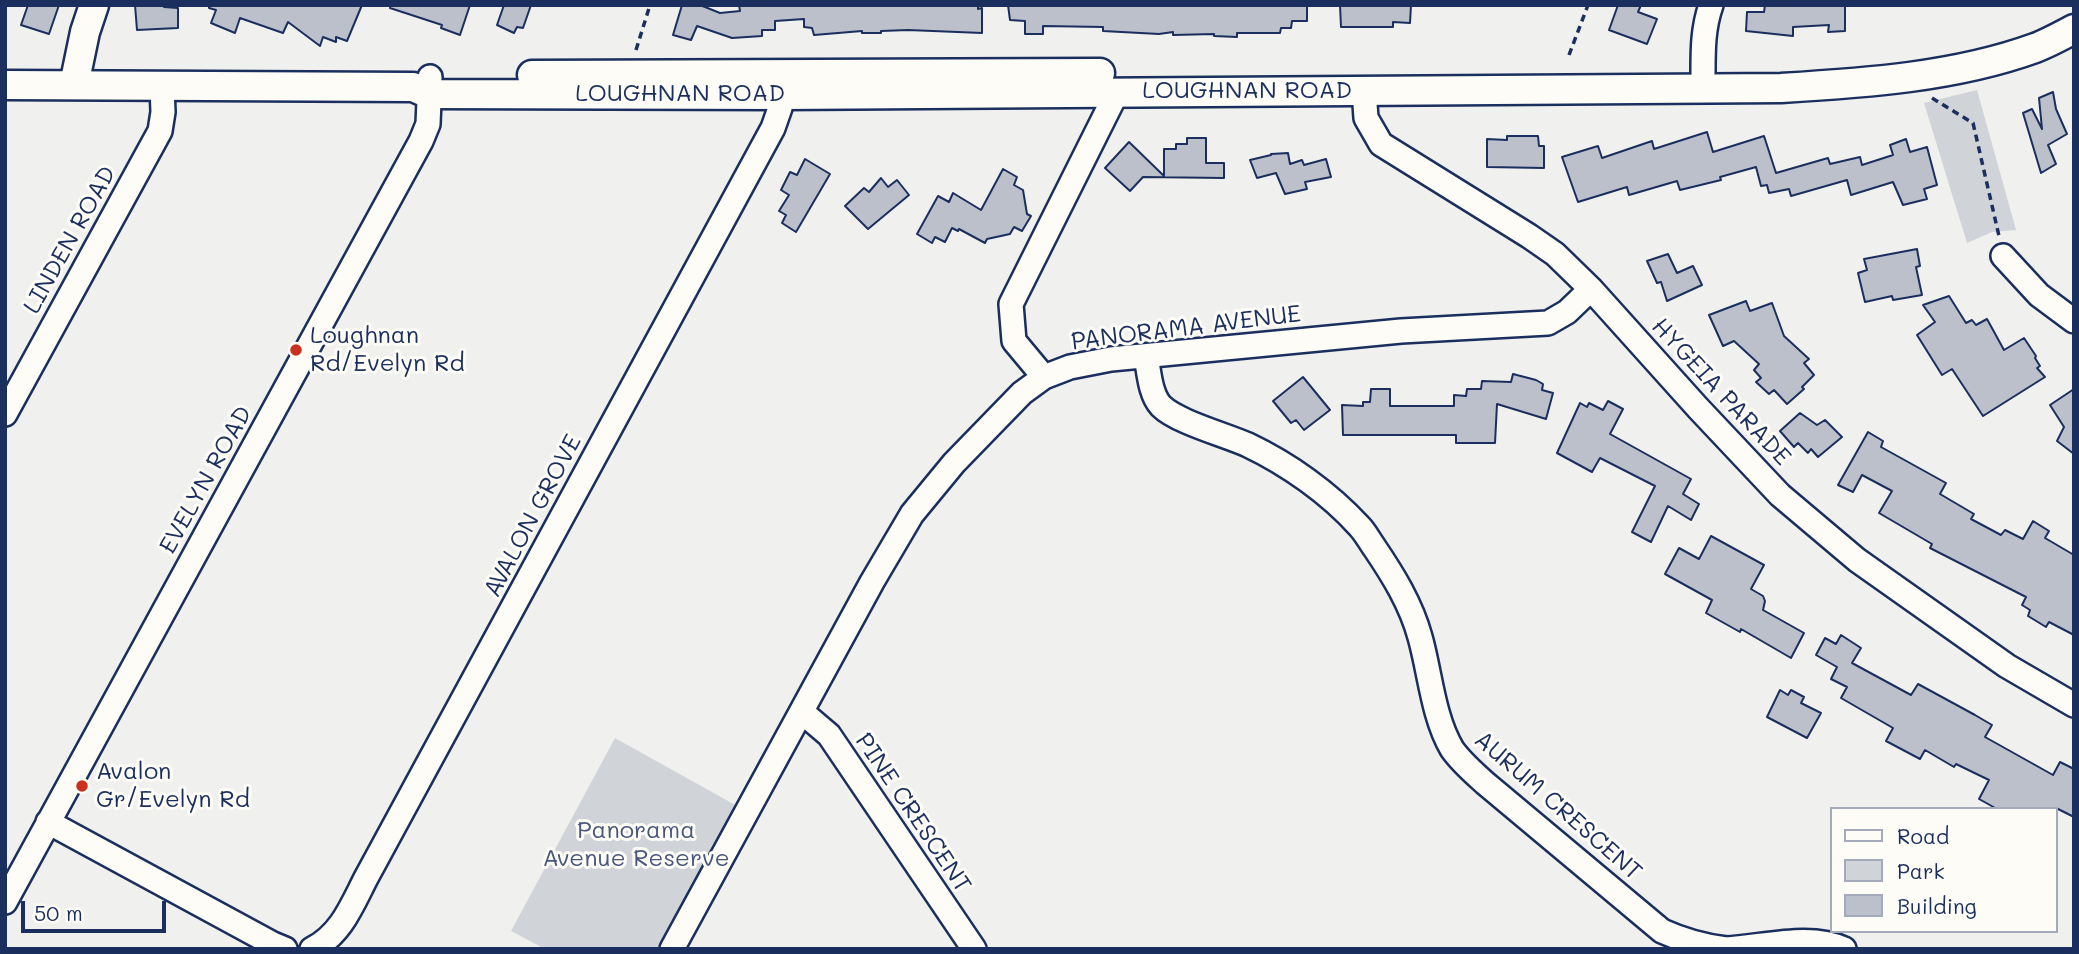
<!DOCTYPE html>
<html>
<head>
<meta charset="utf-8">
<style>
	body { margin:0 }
	#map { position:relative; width:2079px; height:954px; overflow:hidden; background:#f0f0ee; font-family:Mali,sans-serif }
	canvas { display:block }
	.frame { position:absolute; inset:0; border:7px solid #1b2f5e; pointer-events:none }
	.legend { position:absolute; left:1830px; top:807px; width:228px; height:126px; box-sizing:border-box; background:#fdfcf7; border:2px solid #a3aaba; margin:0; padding:9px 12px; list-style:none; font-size:21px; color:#1b2f5e }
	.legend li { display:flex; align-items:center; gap:14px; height:35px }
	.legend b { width:35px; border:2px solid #a3aaba }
	.scale { position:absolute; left:21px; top:901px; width:145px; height:32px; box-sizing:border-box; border:4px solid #1b2f5e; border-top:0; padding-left:9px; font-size:21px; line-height:24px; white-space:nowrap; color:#1b2f5e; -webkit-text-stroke:5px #fdfcf7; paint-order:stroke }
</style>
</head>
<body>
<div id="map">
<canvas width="2079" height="954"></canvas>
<div class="frame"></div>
<ul class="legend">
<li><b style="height:9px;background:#fdfcf7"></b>Road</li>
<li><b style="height:19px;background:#d0d3d8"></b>Park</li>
<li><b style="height:19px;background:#bbc0ca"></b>Building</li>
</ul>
<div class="scale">50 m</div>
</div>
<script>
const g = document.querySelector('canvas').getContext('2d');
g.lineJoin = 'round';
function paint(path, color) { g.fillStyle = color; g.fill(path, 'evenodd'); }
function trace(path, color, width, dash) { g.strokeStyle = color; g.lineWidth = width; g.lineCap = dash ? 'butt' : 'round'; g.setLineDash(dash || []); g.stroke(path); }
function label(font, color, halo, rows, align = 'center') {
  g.font = font + ' Mali,sans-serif'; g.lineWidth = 6; g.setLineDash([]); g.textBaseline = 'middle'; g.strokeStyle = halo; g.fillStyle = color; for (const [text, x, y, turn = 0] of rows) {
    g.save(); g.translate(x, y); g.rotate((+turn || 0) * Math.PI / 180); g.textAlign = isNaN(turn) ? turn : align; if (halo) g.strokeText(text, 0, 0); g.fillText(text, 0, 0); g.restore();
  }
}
paint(new Path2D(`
	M 1977,90 L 2016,230 L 1992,232 L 1967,243 L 1924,103 Z
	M 615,738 L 737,806 L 659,949 L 545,949 L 511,931 Z`), '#d0d3d8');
const building = new Path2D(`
	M 28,5 L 59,5 L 49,34 L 21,25 Z
	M 135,5 L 164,5 L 164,7 L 178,8 L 178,28 L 137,30 Z
	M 209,5 L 362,5 L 347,41 L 336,37 L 336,42 L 323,37 L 320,46 L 288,22 L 283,33 L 240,18 L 235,33 L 211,23 L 216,10 L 209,8 Z
	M 391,5 L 470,5 L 460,35 L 441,28 L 442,25 L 390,8 Z
	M 504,5 L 531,5 L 523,28 L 517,27 L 514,33 L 497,25 Z
	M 682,5 L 700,5 L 720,13 L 740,11 L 739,5 L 978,5 L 978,9 L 982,8 L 982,33 L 908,30 L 881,31 L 881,33 L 862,33 L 862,31 L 814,35 L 812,28 L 804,27 L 804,19 L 775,21 L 775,30 L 762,30 L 762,36 L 732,38 L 697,26 L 691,40 L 673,35 Z
	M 1008,5 L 1307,5 L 1307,21 L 1292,21 L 1291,28 L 1281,28 L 1280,33 L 1237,33 L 1237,37 L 1214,36 L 1214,34 L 1173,35 L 1173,32 L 1159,34 L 1103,31 L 1103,27 L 1043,26 L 1043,34 L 1025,34 L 1025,21 L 1010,20 Z
	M 1340,5 L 1411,5 L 1410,23 L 1393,22 L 1393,27 L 1341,27 Z
	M 1618,5 L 1641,5 L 1638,12 L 1657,19 L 1647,44 L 1609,30 Z
	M 1765,5 L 1845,5 L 1845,31 L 1828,32 L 1829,25 L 1793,27 L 1793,36 L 1746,31 L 1747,12 L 1764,12 Z
	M 2053,92 L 2056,109 L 2067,134 L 2048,145 L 2056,164 L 2041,173 L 2023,113 L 2032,109 L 2042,129 L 2039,98 Z
	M 1707,132 L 1713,152 L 1764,136 L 1776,173 L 1828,158 L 1830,164 L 1860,157 L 1862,165 L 1893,155 L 1890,145 L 1906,139 L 1910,152 L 1927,147 L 1937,185 L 1924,189 L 1927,199 L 1903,205 L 1893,182 L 1851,195 L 1847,180 L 1791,196 L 1789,189 L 1769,193 L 1767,185 L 1761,186 L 1756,167 L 1720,177 L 1721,180 L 1680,190 L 1677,181 L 1629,195 L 1627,187 L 1578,202 L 1562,157 L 1598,146 L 1602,158 L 1652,141 L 1654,149 Z
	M 1507,136 L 1538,136 L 1539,146 L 1544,146 L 1544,168 L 1487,167 L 1487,139 L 1507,140 Z
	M 1187,138 L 1206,138 L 1206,163 L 1224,163 L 1224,178 L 1143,177 L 1130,191 L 1105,168 L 1129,142 L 1164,176 L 1164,149 L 1176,149 L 1176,144 L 1187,144 Z
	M 1288,153 L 1290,164 L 1302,160 L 1304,165 L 1326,159 L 1331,177 L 1305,182 L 1307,189 L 1285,194 L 1276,173 L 1257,178 L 1250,160 L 1271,155 L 1271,154 Z
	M 805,159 L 830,174 L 796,232 L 782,223 L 786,215 L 779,211 L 789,195 L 781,190 L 790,172 L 797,175 Z
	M 1003,169 L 1017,177 L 1014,185 L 1023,190 L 1027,214 L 1031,216 L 1022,231 L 1014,227 L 1010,234 L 987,239 L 985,243 L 959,229 L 958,231 L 952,228 L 945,242 L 935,237 L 932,243 L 917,234 L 938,196 L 949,202 L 953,193 L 981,210 Z
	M 881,178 L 888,187 L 897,180 L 909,195 L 868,229 L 845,206 L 864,188 L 869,192 Z
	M 1917,249 L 1920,266 L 1916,267 L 1922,295 L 1893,300 L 1892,296 L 1865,302 L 1858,273 L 1867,270 L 1864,259 Z
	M 1668,254 L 1677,273 L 1693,266 L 1702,285 L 1667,301 L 1661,282 L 1657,283 L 1647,261 Z
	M 1949,296 L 1966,323 L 1972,320 L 1976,325 L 1987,319 L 2004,350 L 2024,338 L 2036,356 L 2035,358 L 2040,366 L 2037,368 L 2045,377 L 1983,416 L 1952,369 L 1942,375 L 1917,335 L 1935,322 L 1923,305 Z
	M 1746,301 L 1750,311 L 1772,303 L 1784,336 L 1809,359 L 1804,363 L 1814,375 L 1802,387 L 1804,389 L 1787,404 L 1774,390 L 1769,394 L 1756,382 L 1761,378 L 1754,370 L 1759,364 L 1734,341 L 1723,346 L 1709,315 Z
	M 1513,374 L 1536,380 L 1543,384 L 1542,390 L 1553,393 L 1546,419 L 1497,404 L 1495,443 L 1456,443 L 1456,435 L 1343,435 L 1342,405 L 1363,406 L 1363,402 L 1370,402 L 1371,389 L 1390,389 L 1390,406 L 1454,406 L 1454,395 L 1466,396 L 1467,389 L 1481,389 L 1482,381 L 1511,382 Z
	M 1303,377 L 1330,410 L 1304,430 L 1296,420 L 1291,423 L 1273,401 Z
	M 2074,389 L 2074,454 L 2057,441 L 2064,427 L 2050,405 Z
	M 1608,401 L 1623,409 L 1610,434 L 1691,479 L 1683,494 L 1699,504 L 1691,520 L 1668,506 L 1651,542 L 1632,532 L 1655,486 L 1600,458 L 1592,472 L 1557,453 L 1580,403 L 1587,407 L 1589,403 L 1603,410 Z
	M 1800,413 L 1817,425 L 1825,420 L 1842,437 L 1818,457 L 1811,449 L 1808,453 L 1798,443 L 1794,447 L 1780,431 Z
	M 1868,432 L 1883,441 L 1881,447 L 1946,483 L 1940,494 L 1974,514 L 1971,519 L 2001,535 L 2005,530 L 2023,539 L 2033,521 L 2049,531 L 2045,538 L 2074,555 L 2074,635 L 2049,622 L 2046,627 L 2028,616 L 2030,610 L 2022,605 L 2026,597 L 1930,548 L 1932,544 L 1879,513 L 1892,491 L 1862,475 L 1853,492 L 1838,485 Z
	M 1711,536 L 1764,565 L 1751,589 L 1763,596 L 1765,601 L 1763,610 L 1804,633 L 1791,658 L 1741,629 L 1740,632 L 1706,613 L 1712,600 L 1665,574 L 1679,548 L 1699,559 Z
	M 1841,635 L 1861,648 L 1852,663 L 1911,695 L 1918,684 L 1975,715 L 1992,725 L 1985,737 L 2053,775 L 2060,762 L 2074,769 L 2074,817 L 2058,809 L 1997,809 L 1979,799 L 1989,780 L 1956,764 L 1954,767 L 1925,750 L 1920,759 L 1886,741 L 1893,728 L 1841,698 L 1847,687 L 1831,679 L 1837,667 L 1816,655 L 1825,638 L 1836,644 Z
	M 1780,690 L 1788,695 L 1791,690 L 1804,697 L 1801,703 L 1821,713 L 1807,738 L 1767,717 Z`);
paint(building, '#bbc0ca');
trace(building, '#1b2f5e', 2);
const minor = new Path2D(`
	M 1703,73 C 1703,49 1703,28 1711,5
	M 1364,90 L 1366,118 L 1381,144 L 1529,236 L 1555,254 L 1591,289 L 1698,408 L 1780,495 L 1857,560 L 2007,666 L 2074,705
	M 2003,256 L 2039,295 L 2074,321
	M 1146,356 C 1149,372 1150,394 1161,406 C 1177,422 1226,435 1248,445 C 1288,464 1329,493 1359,526 C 1365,532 1369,540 1374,547 C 1393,575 1411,604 1420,637 C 1430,672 1433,717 1452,749 C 1461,762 1474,773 1485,783 L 1662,931 C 1684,941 1702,946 1726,949
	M 1044,377 L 1014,341 L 1011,304 L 1117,92
	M 5,414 L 160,131 L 163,112 L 162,86
	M 802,712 L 829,735 L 974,949
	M 48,822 L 273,944 L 285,949
	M 5,902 L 421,141 L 428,124 L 430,77
	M 312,949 C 341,935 352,905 366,878 L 773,128 L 780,108 L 782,95
	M 672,949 L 872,582 L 912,514 L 954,463 L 1022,393 L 1044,377 L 1070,367 L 1111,359 L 1401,331 L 1548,323 L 1567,312 L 1591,289
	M 1726,949 C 1763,947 1810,933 1844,949`);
const major = new Path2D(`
	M 532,75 L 1100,73
	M 5,85 L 413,87 L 429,94 L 782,95 L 1781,88 C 1865,83 1955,77 2035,48 C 2048,43 2061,36 2074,29
	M 74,85 L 85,32 L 94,5`);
trace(minor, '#1b2f5e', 28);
trace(major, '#1b2f5e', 33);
trace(new Path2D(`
	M 636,50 L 650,5
	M 1569,55 L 1588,5
	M 1932,98 L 1973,123 L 1999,236`), '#1b2f5e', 3.5, [7, 5]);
trace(minor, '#fdfcf7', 23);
trace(major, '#fdfcf7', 28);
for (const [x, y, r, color] of [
	[296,350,7,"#c8321e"],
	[82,786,7,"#c8321e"]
]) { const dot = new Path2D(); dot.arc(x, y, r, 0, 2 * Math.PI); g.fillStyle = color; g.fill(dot); trace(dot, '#fdfcf7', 2.5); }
label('24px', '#1b2f5e', '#fdfcf7', [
	["LOUGHNAN ROAD",1247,91],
	["LOUGHNAN ROAD",680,94],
	["LINDEN ROAD",70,240,-61],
	["PANORAMA AVENUE",1186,328,-7],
	["HYGEIA PARADE",1721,392,47],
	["EVELYN ROAD",206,480,-61],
	["AVALON GROVE",533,516,-62],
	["AURUM CRESCENT",1558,806,41],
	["PINE CRESCENT",913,813,56]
]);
label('24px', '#1b2f5e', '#fdfcf7', [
	["Loughnan",310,336],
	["Rd/Evelyn Rd",310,364],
	["Avalon",96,772],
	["Gr/Evelyn Rd",96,800]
], 'left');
label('24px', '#48587c', '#fdfcf7', [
	["Panorama",636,831],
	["Avenue Reserve",636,859]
]);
</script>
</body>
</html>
